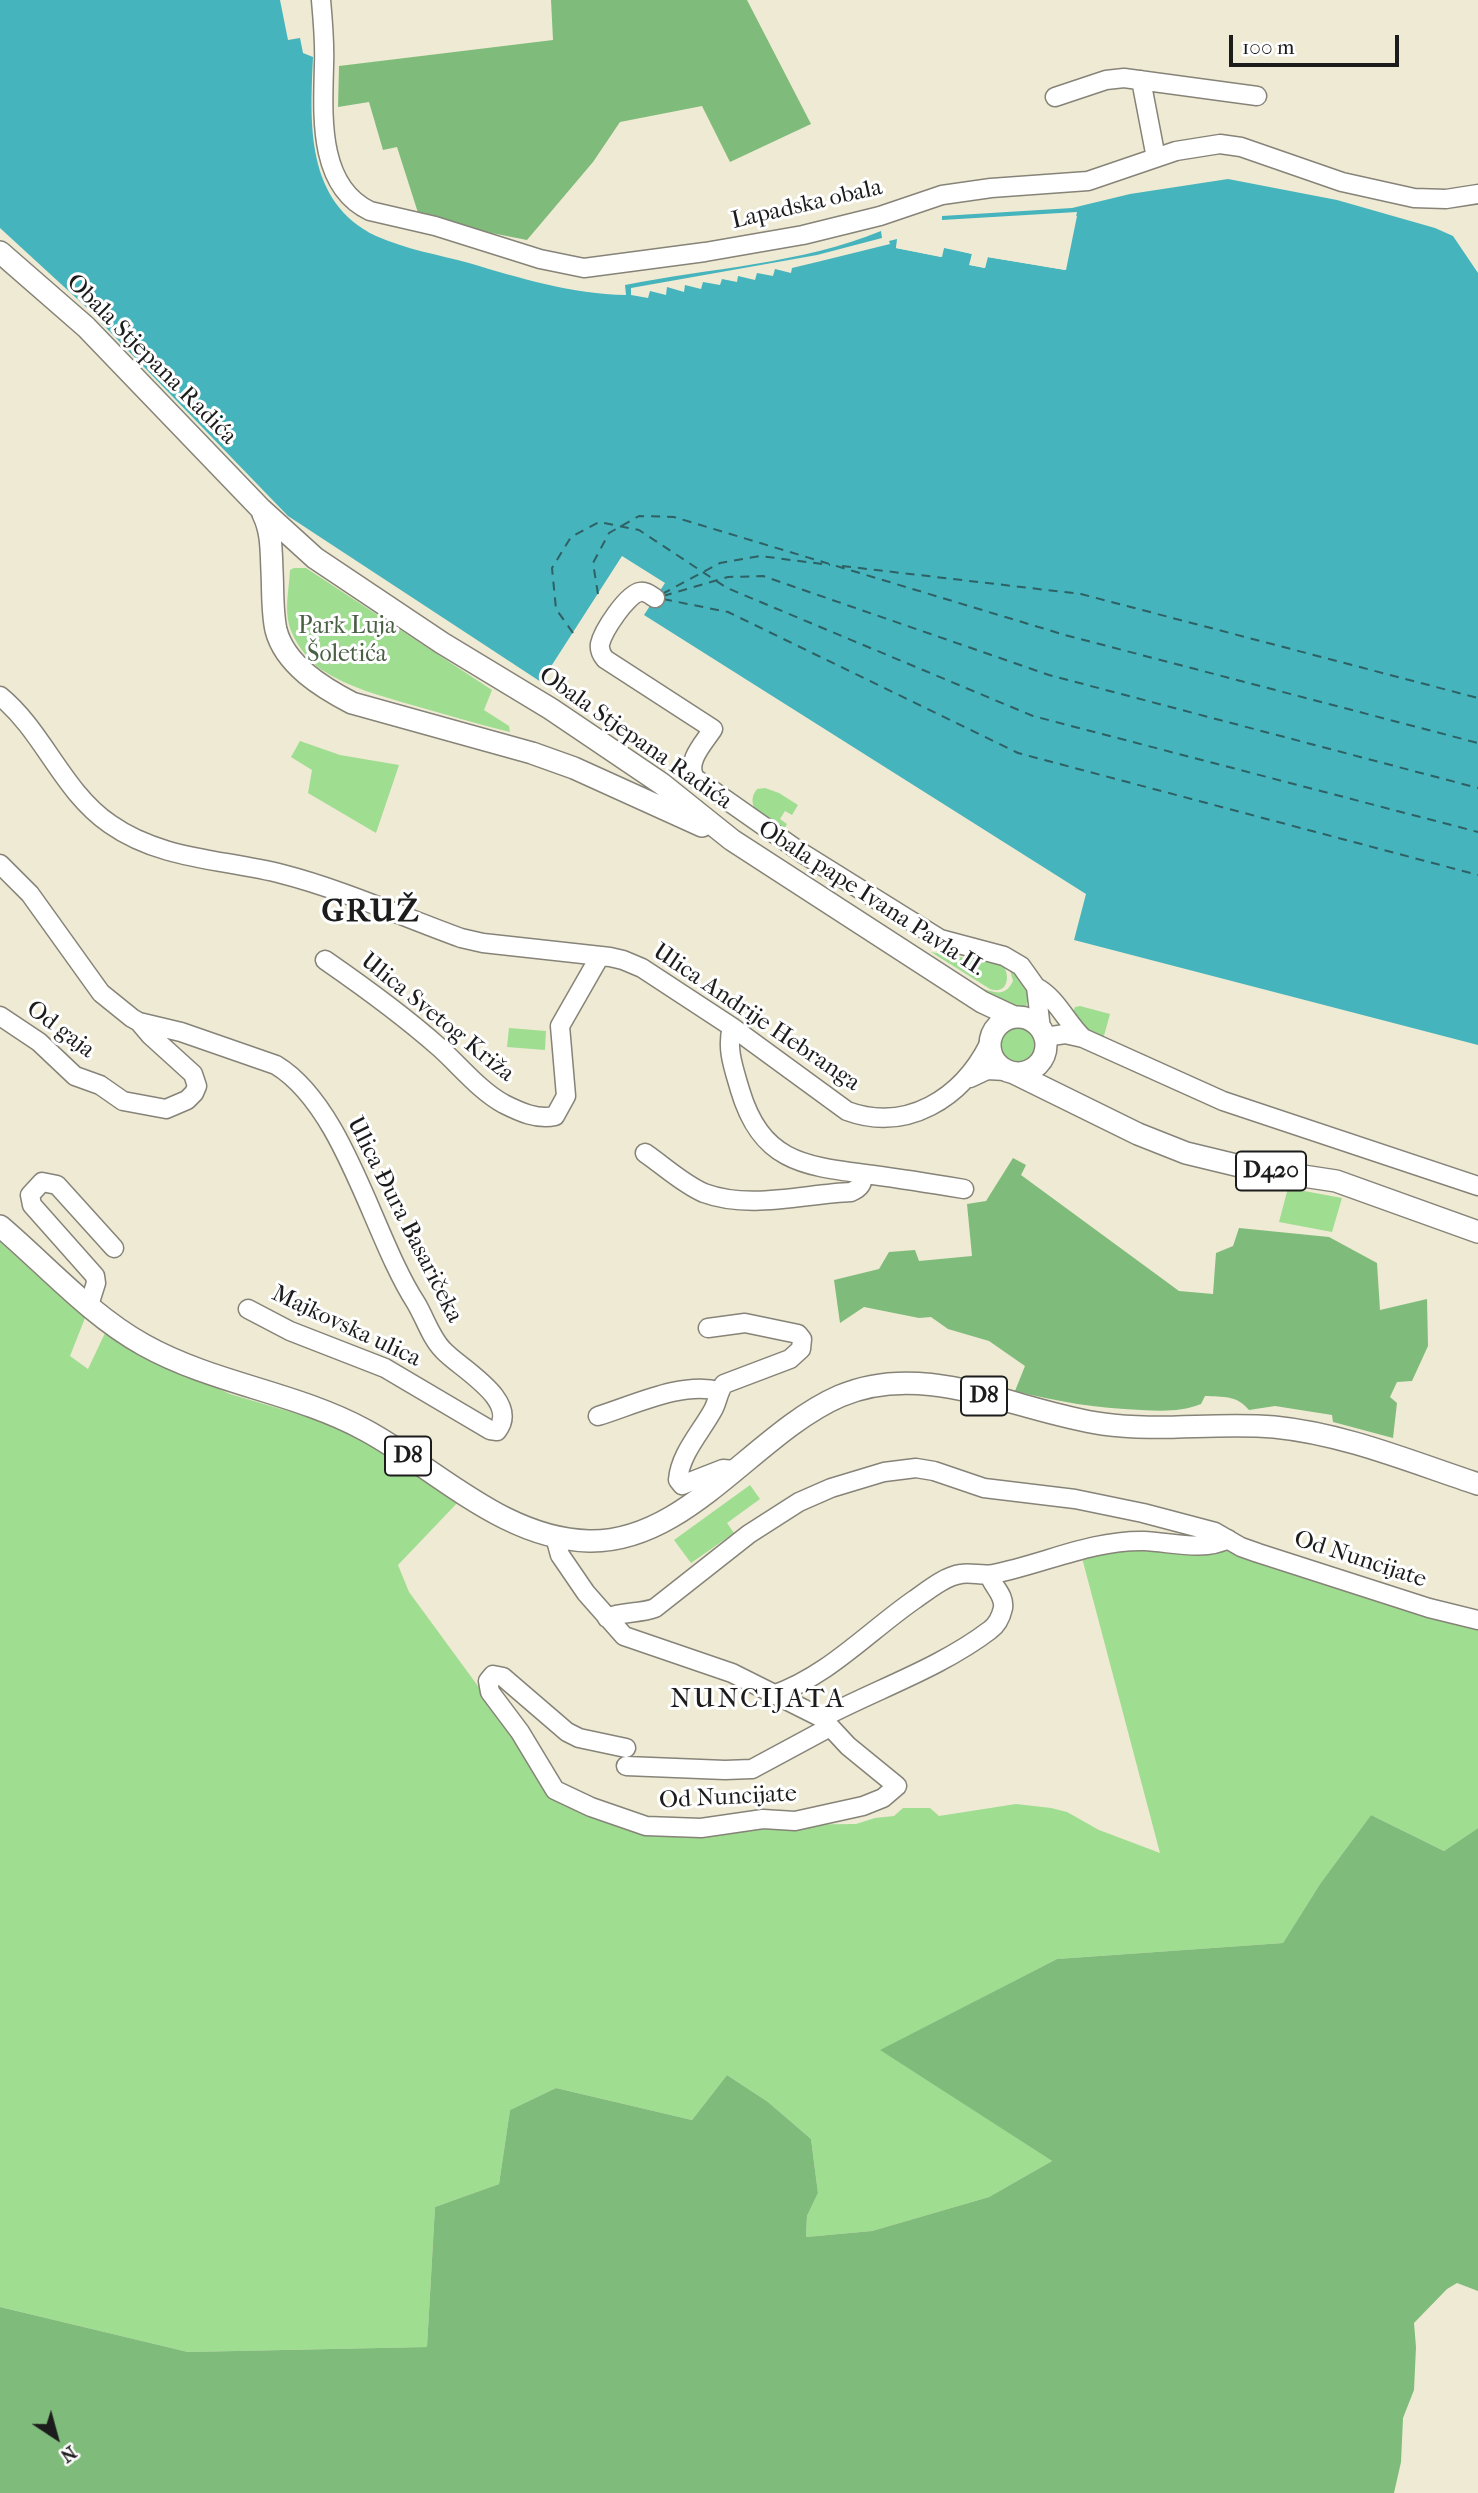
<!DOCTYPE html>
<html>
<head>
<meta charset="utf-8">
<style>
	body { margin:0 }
	#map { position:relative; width:1478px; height:2493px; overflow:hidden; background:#efead3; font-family:"IM FELL French Canon",serif }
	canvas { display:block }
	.north { position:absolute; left:21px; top:2402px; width:70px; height:70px; -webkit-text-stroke:5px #fff; paint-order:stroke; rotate:144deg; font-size:19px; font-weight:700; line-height:28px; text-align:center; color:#1c1c1c }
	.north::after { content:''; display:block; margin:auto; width:24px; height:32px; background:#1c1c1c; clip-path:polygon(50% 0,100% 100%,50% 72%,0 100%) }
	.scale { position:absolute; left:1229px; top:35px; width:170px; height:32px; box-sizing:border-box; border:4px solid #1c1c1c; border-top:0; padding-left:9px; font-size:21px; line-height:24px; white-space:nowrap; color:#1c1c1c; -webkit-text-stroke:5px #fff; paint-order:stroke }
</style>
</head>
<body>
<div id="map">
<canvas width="1478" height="2493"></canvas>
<div class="north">N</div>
<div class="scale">100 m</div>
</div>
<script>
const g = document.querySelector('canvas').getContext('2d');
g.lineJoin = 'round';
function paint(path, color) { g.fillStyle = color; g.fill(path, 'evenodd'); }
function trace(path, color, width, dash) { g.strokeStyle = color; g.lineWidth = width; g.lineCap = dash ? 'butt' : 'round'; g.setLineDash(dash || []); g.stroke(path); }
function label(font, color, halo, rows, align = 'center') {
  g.font = font + ' "IM FELL French Canon",serif'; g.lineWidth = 6; g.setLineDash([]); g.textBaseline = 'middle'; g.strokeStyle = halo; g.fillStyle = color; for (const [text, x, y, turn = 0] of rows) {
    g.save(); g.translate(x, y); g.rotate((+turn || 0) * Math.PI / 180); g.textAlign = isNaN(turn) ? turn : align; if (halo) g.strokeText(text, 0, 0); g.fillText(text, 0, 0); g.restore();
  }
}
paint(new Path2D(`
	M 294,568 L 306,568 L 492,690 L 484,710 L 509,726 L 510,732 C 477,724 445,714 412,705 C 382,696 349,688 322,670 C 310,662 298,647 292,633 C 283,612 289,592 290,570 Z
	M 300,741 L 340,755 L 399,765 L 376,833 L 308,793 L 312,770 L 291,757 Z
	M 765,788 L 779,793 L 798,805 L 792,815 L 785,811 L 780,819 L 787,824 L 782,833 C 768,821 742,808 757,789 Z
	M 931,952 L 1003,965 C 1011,977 1007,995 990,989 Z
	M 1010,970 L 1019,978 L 1029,992 L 1026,1007 L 1020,1011 L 978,991 L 981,988 C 996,993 1005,997 1013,981 Z
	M 1080,1006 L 1110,1014 L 1102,1043 L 1093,1038 L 1072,1015 L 1075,1007 Z
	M 509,1028 L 546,1031 L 545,1050 L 507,1047 Z
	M1000 1046a18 18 0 1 1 36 0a18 18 0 1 1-36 0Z
	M 1288,1188 L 1342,1198 L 1332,1232 L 1279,1222 Z
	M 0,1242 L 85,1318 L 70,1356 L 88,1369 L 106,1331 L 149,1357 L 230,1394 L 342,1427 L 460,1500 L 398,1565 L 409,1592 L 508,1727 L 515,1741 L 549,1796 L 565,1799 L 620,1822 L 763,1825 L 856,1824 L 875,1818 L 894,1816 L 903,1808 L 930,1808 L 939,1816 L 1016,1804 L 1051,1808 L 1067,1812 L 1099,1830 L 1160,1853 L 1081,1554 L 1117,1548 L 1225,1546 L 1478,1626 L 1478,1828 L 1444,1851 L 1371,1815 L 1320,1884 L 1283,1943 L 1057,1959 L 881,2050 L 1052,2161 L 989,2197 L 872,2231 L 806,2237 L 807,2216 L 818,2193 L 811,2139 L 768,2102 L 727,2075 L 692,2120 L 556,2088 L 510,2110 L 499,2184 L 435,2207 L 427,2347 L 188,2352 L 0,2307 Z
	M 750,1485 L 760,1499 L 727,1523 L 734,1533 L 691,1563 L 674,1540 Z`), '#9fdd91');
paint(new Path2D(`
	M 551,0 L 747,0 L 811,124 L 730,162 L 702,106 L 620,122 L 593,162 L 527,240 L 420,219 L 397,147 L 383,150 L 369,102 L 338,107 L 339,66 L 553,40 Z
	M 1013,1158 L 1026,1165 L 1021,1175 L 1179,1291 L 1213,1294 L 1216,1253 L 1233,1246 L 1239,1228 L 1329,1237 L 1377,1263 L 1380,1310 L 1427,1299 L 1428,1346 L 1412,1381 L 1397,1382 L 1390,1397 L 1397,1403 L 1393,1438 L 1333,1422 L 1332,1415 L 1275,1406 L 1249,1410 C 1237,1395 1223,1397 1205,1396 L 1201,1404 C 1181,1412 1162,1411 1141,1410 C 1095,1408 1059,1402 1015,1391 L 1025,1366 L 989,1341 L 948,1329 L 931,1317 L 919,1318 L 864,1307 L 840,1323 L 834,1280 L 879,1269 L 889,1252 L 915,1250 L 919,1261 L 972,1256 L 967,1204 L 986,1201 Z
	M 1371,1815 L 1444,1851 L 1478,1828 L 1478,2291 L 1457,2283 L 1447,2289 L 1414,2323 L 1416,2347 L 1414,2390 L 1403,2418 L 1401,2462 L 1394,2493 L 0,2493 L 0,2307 L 188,2352 L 427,2347 L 435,2207 L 499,2184 L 510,2110 L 556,2088 L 692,2120 L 727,2075 L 768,2102 L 811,2139 L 818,2193 L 807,2216 L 806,2237 L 872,2231 L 989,2197 L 1052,2161 L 880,2050 L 1057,1959 L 1283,1943 L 1320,1884 Z`), '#7fbc7b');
paint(new Path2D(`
	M 0,0 L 280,0 L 288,40 L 300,38 L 303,53 L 313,57 C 310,123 305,202 376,236 C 405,249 439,255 469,263 C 519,278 572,294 626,295 L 625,285 C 709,268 802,264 881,231 L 882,238 L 817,255 L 817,262 L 890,244 L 889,241 L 897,239 L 896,248 L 941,257 L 944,247 L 972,254 L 970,265 L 985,268 L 987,257 L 1065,270 L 1077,212 L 942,220 L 942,216 L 1072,208 L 1130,194 L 1228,179 L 1337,200 L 1435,228 L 1453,236 L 1478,273 L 1478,1045 L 1074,940 L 1086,894 L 644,615 L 665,583 L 622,556 L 541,682 L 288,516 L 86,307 L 0,228 Z`), '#45b4bd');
paint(new Path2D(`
	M 1073,216 L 1077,216 L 1066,270 L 988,257 L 985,268 L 969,265 L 972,254 L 944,248 L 942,257 L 896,248 L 899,236 L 900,245 L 939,253 L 944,244 L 973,251 L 975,254 L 974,262 L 982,264 L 984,255 L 987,253 L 1063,266 Z
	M 817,255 L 817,262 L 792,268 L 791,273 L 775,269 L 773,276 L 757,273 L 755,280 L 738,276 L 737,282 L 722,279 L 720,285 L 703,282 L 701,289 L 685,285 L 684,292 L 667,287 L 666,295 L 650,291 L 648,298 L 631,295 L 631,288 Z`), '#efead3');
trace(new Path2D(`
	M 842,566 L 1081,594 L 1478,698
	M 598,594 L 593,563 L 609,533 L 639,516 L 674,517 L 1065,635 L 1478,743
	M 662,594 L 720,563 L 760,556 L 830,565
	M 663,596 L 728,577 L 763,576 L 1049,675 L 1478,788
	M 663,599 L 728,612 L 1018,753 L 1478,875
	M 573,633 L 556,609 L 552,568 L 571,537 L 599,522 L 639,530 L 727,588 L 1033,716 L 1478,832`), '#2e6064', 2, [9, 7]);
const minor = new Path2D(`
	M 321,0 C 323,22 325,43 324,65 C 323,113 317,186 370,211 L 435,226 L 540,259 L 584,268 L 705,252 L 803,235 L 880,216 L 942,195 L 991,188 L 1088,181 L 1176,151 L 1220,144 L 1241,147 L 1342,182 L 1414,198 L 1446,199 L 1478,194
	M 1141,80 L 1156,158
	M 1055,97 L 1106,80 L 1124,78 L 1257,96
	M 655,598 C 650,595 646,591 640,592 C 627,594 603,631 600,644 C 599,650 601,654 605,659 L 713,729 C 704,743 685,762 695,778 L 802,853 L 940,939 L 1004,956 L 1021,966 L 1036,987 L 1041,1029
	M 0,696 C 44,732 62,791 110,824 C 161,860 223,859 282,874 C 341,889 403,917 461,938 L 483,943 L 610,957 L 623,960 L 642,968 L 732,1027 L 847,1111 C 907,1133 962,1098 989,1044
	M 0,864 L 30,894 L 101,993 L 132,1018 L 139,1022 L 181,1032 L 276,1065 C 345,1107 373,1237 416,1303 C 425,1318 431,1338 443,1350 C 459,1368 521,1400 497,1431 L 490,1430 L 385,1368 L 290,1331 L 248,1309
	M 325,960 C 364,987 403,1015 440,1048 C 460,1066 480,1091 504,1104 C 520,1112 537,1120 555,1116 L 566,1096 L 560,1026 L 600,956
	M 1036,987 C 1057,998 1066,1022 1083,1038
	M 0,1016 L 39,1042 L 75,1076 L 100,1085 L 123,1101 L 166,1109 L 187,1100 L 194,1093 L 197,1086 L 193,1074 L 150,1035 L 139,1022
	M 732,1027 C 726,1049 734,1069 740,1090 C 762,1164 806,1166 873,1175 C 903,1179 934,1184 964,1189
	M 1045,1037 L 1065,1034 L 1083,1038 L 1223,1101 L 1478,1186
	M 970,1078 L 987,1070 L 1006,1071
	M 645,1153 C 664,1166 683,1184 704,1193 C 750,1210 804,1194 851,1192 C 860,1188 863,1184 863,1174
	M 89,1305 L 96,1283 L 95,1276 L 32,1205 L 30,1195 L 42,1182 L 57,1185 L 114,1248
	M 708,1328 L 745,1323 L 798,1334 L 802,1339 L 801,1349 L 790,1359 L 724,1384 C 718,1392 718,1401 713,1410 C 701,1432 680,1454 678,1480 L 682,1485 L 723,1469 L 735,1470
	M 598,1416 C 634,1405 682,1381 719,1391
	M 555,1537 L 560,1555 L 586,1593 L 624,1636 L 732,1673 L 822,1718 L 848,1746 L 897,1786 L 883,1798 L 863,1806 L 795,1821 L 763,1819 L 701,1828 L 646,1826 L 591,1807 L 555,1790 L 520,1732 L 490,1692 L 488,1681 L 493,1675 L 503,1677 L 567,1732 L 579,1738 L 626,1748
	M 607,1618 C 622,1611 640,1614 655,1608 L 749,1534 L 799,1502 L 831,1488 L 884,1472 L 916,1468 L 934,1471 L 984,1488 L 1075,1499 L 1143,1513 L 1215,1532 L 1241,1547 L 1258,1553 L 1429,1608 L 1478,1620
	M 773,1695 C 828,1676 868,1632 914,1600 C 927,1591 945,1576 961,1574 C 971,1572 982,1576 993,1574 C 1044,1564 1091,1540 1144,1541 C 1171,1542 1203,1552 1228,1539
	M 822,1718 C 877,1689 940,1668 990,1630 C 997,1625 1001,1617 1003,1608 C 1005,1595 993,1587 989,1575
	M 626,1766 L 725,1770 L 752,1769 L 830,1727`);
const major = new Path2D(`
	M 0,252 L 86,327 L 261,509 L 315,558 L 442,643 L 551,709 L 662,784 L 732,840 L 982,1002 L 1014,1017
	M 263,514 C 272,532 271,551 272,571 C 273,590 272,612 276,630 C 285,665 323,688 352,703 L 532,753 L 574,768 L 702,826
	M990 1045a28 28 0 1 1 56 0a28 28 0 1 1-56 0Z
	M 1014,1073 L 1138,1134 L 1186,1153 L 1244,1167 L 1336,1181 L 1478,1232
	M 0,1226 C 47,1266 90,1315 144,1345 C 214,1384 295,1392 365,1430 C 436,1468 503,1539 589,1541 C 687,1543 755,1433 840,1396 C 926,1359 1017,1412 1103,1424 C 1159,1432 1217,1422 1274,1427 C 1345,1434 1411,1462 1478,1484`);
trace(minor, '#868378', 21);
trace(major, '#868378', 24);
trace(minor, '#fff', 18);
trace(major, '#fff', 21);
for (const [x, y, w] of [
	[1271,1171,70],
	[984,1396,46],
	[408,1456,46]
]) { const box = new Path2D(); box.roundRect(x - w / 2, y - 19.5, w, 39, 5); g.fillStyle = '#fff'; g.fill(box); trace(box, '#1c1c1c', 2); }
label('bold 23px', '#1c1c1c', null, [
	["D420",1271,1171],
	["D8",984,1396],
	["D8",408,1456]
]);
label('24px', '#1c1c1c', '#fff', [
	["Lapadska obala",807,205,-13],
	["Obala Stjepana Radića",151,360,45],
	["Obala Stjepana Radića",635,739,35],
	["Obala pape Ivana Pavla II.",871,899,33],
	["Ulica Svetog Križa",437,1018,39],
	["Ulica Andrije Hebranga",756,1018,34],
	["Od gaja",60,1030,37],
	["Ulica Đura Basaričeka",404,1220,63],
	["Majkovska ulica",346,1327,25],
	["Od Nuncijate",1360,1560,18],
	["Od Nuncijate",728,1798,-3]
]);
label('24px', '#4a6045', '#fff', [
	["Park Luja",347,627],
	["Šoletića",347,655]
]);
g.letterSpacing = '2px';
label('28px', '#1c1c1c', '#fff', [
	["NUNCIJATA",758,1700]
]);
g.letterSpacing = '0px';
g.letterSpacing = '2px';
label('bold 32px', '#1c1c1c', '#fff', [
	["GRUŽ",371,913]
]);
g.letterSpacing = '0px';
</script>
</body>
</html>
